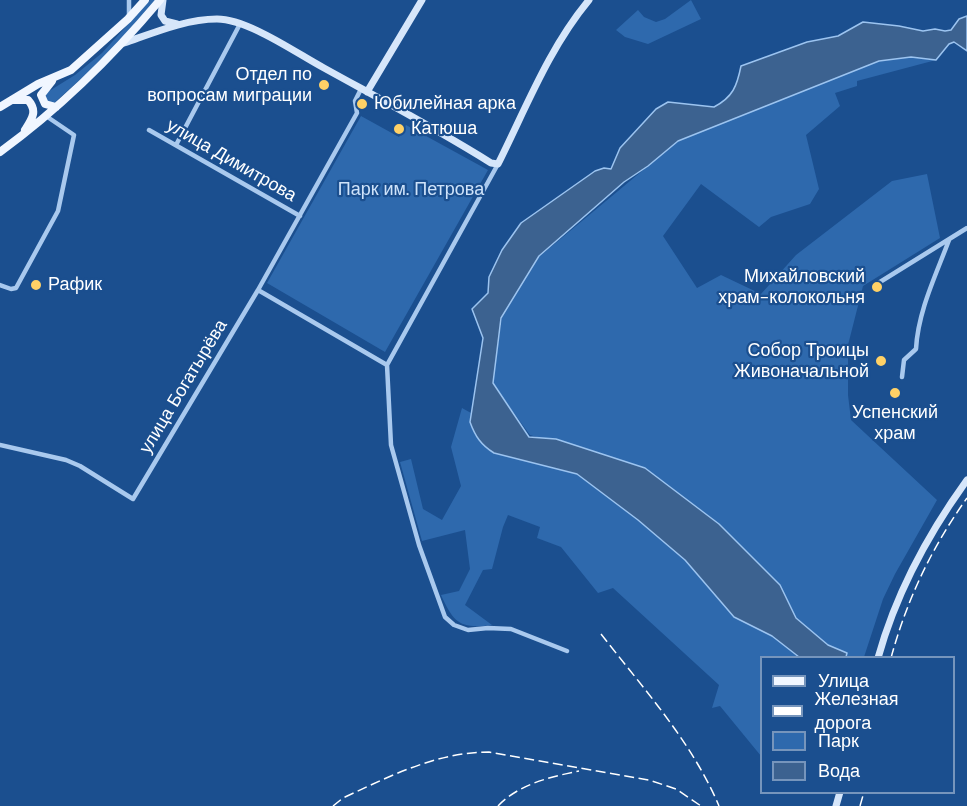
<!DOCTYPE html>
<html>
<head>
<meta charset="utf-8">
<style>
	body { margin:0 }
	#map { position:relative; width:967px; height:806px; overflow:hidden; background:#1b4f8f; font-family:"DM Sans",sans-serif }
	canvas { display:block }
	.legend { position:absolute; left:760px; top:656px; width:195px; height:138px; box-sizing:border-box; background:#1b4f8f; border:2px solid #7695bc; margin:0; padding:8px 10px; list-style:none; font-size:18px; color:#fff }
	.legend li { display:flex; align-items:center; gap:12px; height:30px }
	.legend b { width:30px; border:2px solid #7695bc }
</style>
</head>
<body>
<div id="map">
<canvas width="967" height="806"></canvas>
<ul class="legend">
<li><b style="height:8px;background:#f0f6ff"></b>Улица</li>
<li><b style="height:8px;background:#fff"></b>Железная дорога</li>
<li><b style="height:16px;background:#2e69ad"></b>Парк</li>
<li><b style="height:16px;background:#3c6290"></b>Вода</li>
</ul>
</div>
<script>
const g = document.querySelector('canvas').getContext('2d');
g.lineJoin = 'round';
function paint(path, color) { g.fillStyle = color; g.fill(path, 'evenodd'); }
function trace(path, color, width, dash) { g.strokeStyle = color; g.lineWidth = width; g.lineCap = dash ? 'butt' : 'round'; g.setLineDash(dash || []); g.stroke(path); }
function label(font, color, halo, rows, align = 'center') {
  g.font = font + ' "DM Sans",sans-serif'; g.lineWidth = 4.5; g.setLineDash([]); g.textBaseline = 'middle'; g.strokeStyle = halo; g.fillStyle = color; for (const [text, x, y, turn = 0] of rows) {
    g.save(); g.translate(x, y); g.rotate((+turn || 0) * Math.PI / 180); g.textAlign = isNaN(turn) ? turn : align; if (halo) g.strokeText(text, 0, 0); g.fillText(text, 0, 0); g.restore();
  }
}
paint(new Path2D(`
	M 150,0 L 155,0 L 107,55 L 54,103 L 45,102 L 44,99 L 46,93 L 75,75 L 102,53 Z
	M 691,0 L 701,19 L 648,44 L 625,37 L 616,30 L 638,10 L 644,17 L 656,22 L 665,19 Z
	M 911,57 L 936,60 L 857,81 L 857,86 L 835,93 L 840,106 L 806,135 L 819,189 L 810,204 L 771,217 L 759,227 L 701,184 L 663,236 L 697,288 L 721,275 L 761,294 L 796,255 L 892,181 L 927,174 L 940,238 L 863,286 L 848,345 L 848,395 L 851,420 L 937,500 L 895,574 L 883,599 L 864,657 L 846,657 L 847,653 L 828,645 L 796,618 L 780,585 L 719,524 L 645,468 L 530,435 L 492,383 L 502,318 L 540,256 L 678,141 L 866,65 L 879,61 Z
	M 361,116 L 399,137 L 406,125 L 488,170 L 385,352 L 267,283 Z
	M 462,408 L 471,413 C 470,428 481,445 494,453 L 577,474 L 638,520 L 685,560 L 734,617 L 772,636 L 799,657 L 762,658 L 761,756 L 720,706 L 712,708 L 719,685 L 613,588 L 598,593 L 561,547 L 537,538 L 540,527 L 508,515 L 503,527 L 492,569 L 483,570 L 465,605 L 492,625 C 461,629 454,624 441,595 L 459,591 L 470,569 L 465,530 L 422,541 L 400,462 L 411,459 L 423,509 L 442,520 L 461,486 L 451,447 Z`), '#2e69ad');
const water = new Path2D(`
	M 967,16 L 967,51 L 954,42 L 949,44 L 936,60 L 911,57 L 879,61 L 678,141 L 648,166 L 624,182 L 539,256 L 501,318 L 493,383 L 529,437 L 556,439 L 645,468 L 719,524 L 780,585 L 796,618 L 828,645 L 847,653 L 846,657 L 799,657 L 772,636 L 734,617 L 685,560 L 638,520 L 577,474 L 494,453 C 481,445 475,436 470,422 L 483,338 L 472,309 L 488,293 L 489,277 L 502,250 L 521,223 L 595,171 L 604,168 L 611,169 L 620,148 L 656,109 L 668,102 L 714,107 C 733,97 737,86 741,66 L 807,42 L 838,36 L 863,22 L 899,26 L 923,31 L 935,29 L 945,31 L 951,30 L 959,19 Z`);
paint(water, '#3c6290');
trace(water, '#9cc4f0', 1.5);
trace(new Path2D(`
	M 129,15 L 129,0
	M 149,130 L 300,216
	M 176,145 L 240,24
	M 880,282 L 967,228
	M 0,285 L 11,289 L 16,288 L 58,211 L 74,135 L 46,116
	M 258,290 L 387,365
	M 387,365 L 391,445 L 419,545 L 445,617 L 454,625 L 468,630 L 488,628 L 511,629 L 567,651
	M 387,365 L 498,164
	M 902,377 L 904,360 L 916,349 C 918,311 936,275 949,240
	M 0,445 L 66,460 L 80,466 L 133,499 L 258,290 L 357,113 L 355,101 L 361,89`), '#a9c9ee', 4.5);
trace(new Path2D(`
	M 163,0 L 161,15 L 165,21 L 177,24
	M 124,43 C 153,33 186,19 217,19 C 248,19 296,53 324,68 C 380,99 437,129 491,163 L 498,164 C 526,108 549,48 589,0
	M 367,92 L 422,0
	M 878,658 C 896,593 928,534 967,480
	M 836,806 L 840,792`), '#d6e6fa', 7);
trace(new Path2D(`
	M 52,81 L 41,95 L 45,104 L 56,107
	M 14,100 L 28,100 C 38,111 32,119 25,130
	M 0,107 L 38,84 L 71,70 L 128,19 L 145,0
	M 0,152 C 59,109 113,56 160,0`), '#f0f6ff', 8);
trace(new Path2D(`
	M 601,634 C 643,688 692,742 719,806
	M 891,658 C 907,599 932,547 967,498
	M 333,806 L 343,798 C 390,776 437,752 489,752 L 649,780 L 676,789 L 701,806
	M 498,806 C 519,784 550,777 579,771
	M 860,806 L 864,792`), '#fff', 1.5, [10, 4.5]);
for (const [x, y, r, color] of [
	[324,85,6,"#ffd166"],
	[362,104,6,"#ffd166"],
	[399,129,6,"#ffd166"],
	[36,285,6,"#ffd166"],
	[877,287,6,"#ffd166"],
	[881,361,6,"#ffd166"],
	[895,393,6,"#ffd166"]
]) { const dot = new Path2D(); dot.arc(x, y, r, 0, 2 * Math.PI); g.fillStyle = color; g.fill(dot); trace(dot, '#1b4f8f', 2); }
label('18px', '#fff', '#1b4f8f', [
	["Отдел по",312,75],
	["вопросам миграции",312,96],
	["Юбилейная арка",374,104,"left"],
	["Катюша",411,129,"left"],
	["Михайловский",865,277],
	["храм-колокольня",865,298],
	["Рафик",48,285,"left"],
	["Собор Троицы",869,351],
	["Живоначальной",869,372],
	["Успенский",895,413,"center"],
	["храм",895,434,"center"]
], 'right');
label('18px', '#fff', '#1b4f8f', [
	["улица Димитрова",231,161,30],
	["улица Богатырёва",184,387,-59]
]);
label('18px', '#cfe3fa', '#1b4f8f', [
	["Парк им. Петрова",411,190]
]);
</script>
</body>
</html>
